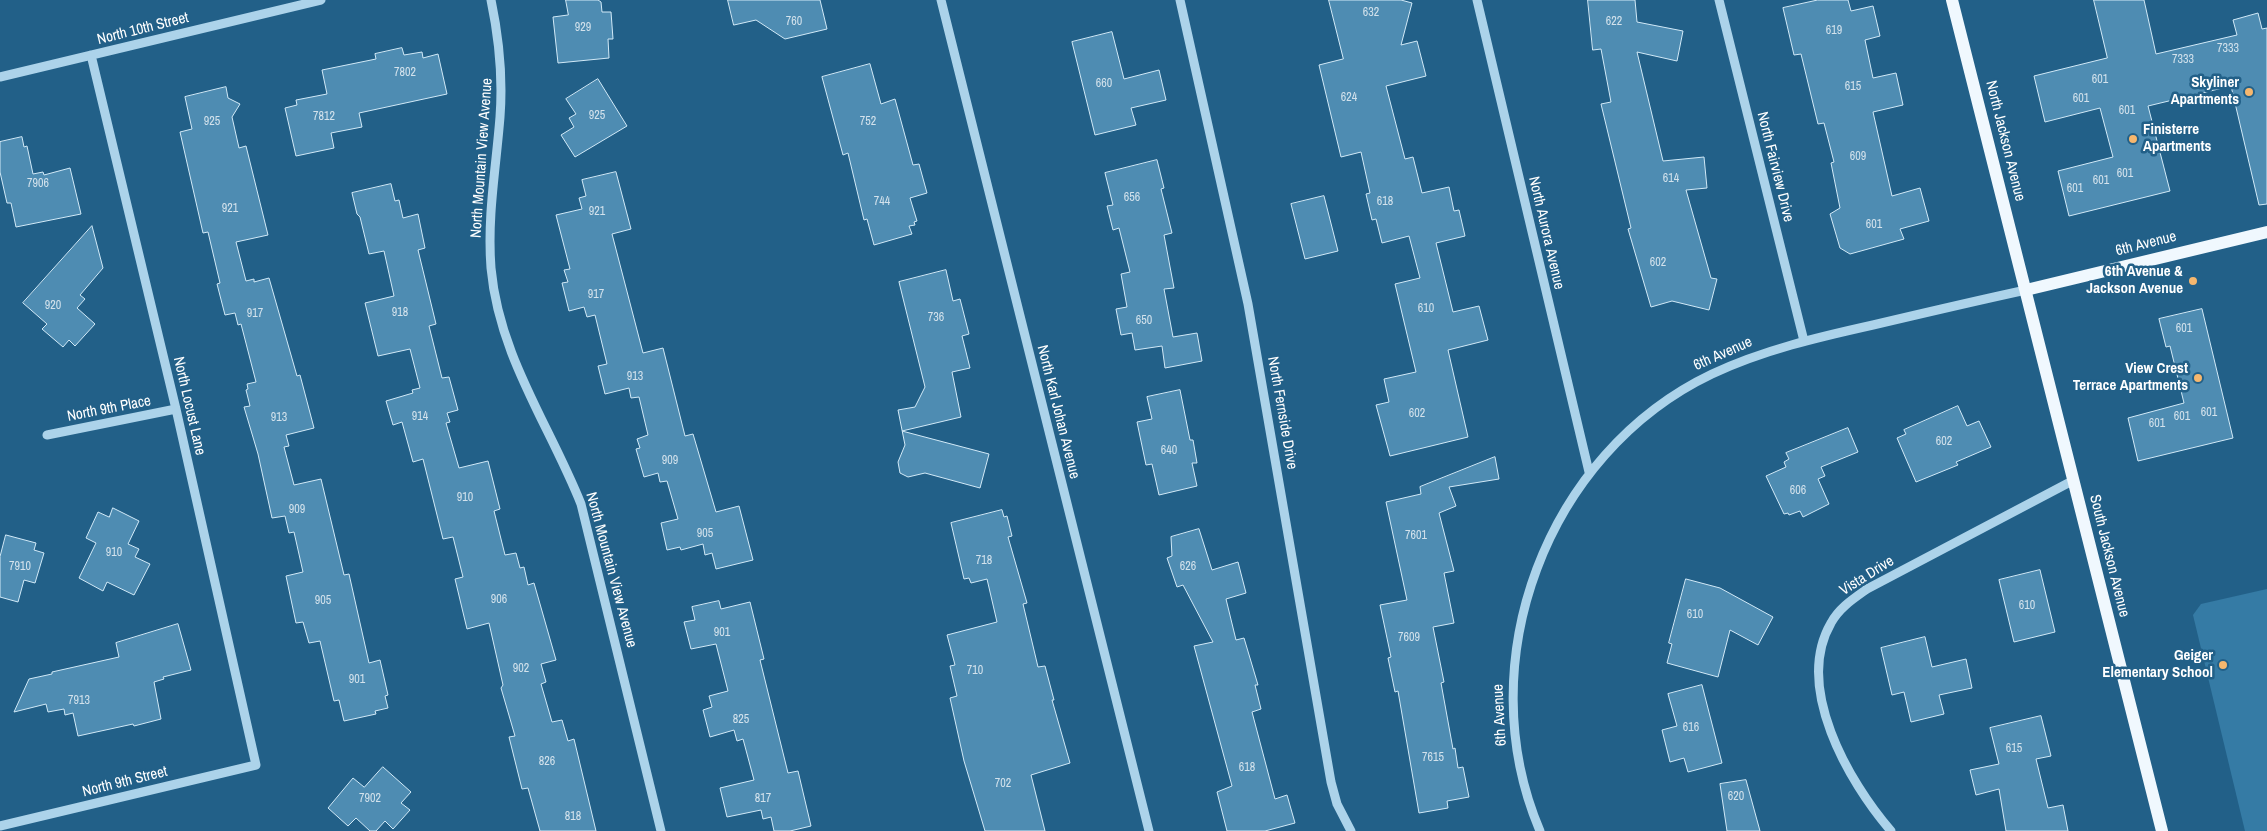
<!DOCTYPE html>
<html>
<head>
<meta charset="utf-8">
<style>
	body { margin:0 }
	canvas { display:block; background:#226088 }
</style>
</head>
<body>
<canvas width="2267" height="831"></canvas>
<script>
const g = document.querySelector('canvas').getContext('2d');
g.lineJoin = 'round';
function paint(path, color) { g.fillStyle = color; g.fill(path, 'evenodd'); }
function trace(path, color, width, dash) { g.strokeStyle = color; g.lineWidth = width; g.lineCap = dash ? 'butt' : 'round'; g.setLineDash(dash || []); g.stroke(path); }
function label(font, color, halo, rows, align = 'center') {
  g.font = font + ' "Archivo Narrow",sans-serif'; g.lineWidth = 5; g.setLineDash([]); g.textBaseline = 'middle'; g.strokeStyle = halo; g.fillStyle = color; for (const [text, x, y, turn = 0] of rows) {
    g.save(); g.translate(x, y); g.rotate((+turn || 0) * Math.PI / 180); g.textAlign = isNaN(turn) ? turn : align; if (halo) g.strokeText(text, 0, 0); g.fillText(text, 0, 0); g.restore();
  }
}
paint(new Path2D(`
	M 2267,589 L 2267,831 L 2245,831 L 2193,615 L 2201,604 Z`), '#357ba5');
const building = new Path2D(`
	M 566,0 L 598,0 L 601,2 L 602,12 L 611,12 L 613,39 L 608,39 L 609,58 L 558,63 L 553,17 L 568,15 Z
	M 728,0 L 820,0 L 827,29 L 785,39 L 756,20 L 734,25 Z
	M 1329,0 L 1401,0 L 1412,3 L 1401,45 L 1417,41 L 1426,76 L 1386,86 L 1405,159 L 1413,157 L 1422,193 L 1449,187 L 1454,211 L 1459,210 L 1465,236 L 1436,243 L 1453,312 L 1479,306 L 1488,340 L 1448,350 L 1468,437 L 1390,456 L 1376,405 L 1389,402 L 1384,379 L 1416,372 L 1395,284 L 1420,278 L 1409,236 L 1382,243 L 1376,219 L 1372,220 L 1366,194 L 1370,193 L 1361,152 L 1341,157 L 1319,65 L 1343,59 Z
	M 1588,0 L 1635,0 L 1637,22 L 1683,31 L 1677,61 L 1637,52 L 1663,161 L 1704,157 L 1707,188 L 1686,190 L 1711,278 L 1717,279 L 1709,310 L 1672,301 L 1651,307 L 1628,229 L 1631,228 L 1601,104 L 1611,102 L 1601,49 L 1593,50 Z
	M 1818,0 L 1848,0 L 1851,11 L 1873,6 L 1880,36 L 1865,40 L 1873,78 L 1896,73 L 1903,105 L 1873,112 L 1892,196 L 1920,188 L 1929,221 L 1900,229 L 1904,239 L 1850,254 L 1840,248 L 1830,214 L 1840,208 L 1831,163 L 1834,162 L 1824,123 L 1818,124 L 1801,54 L 1794,55 L 1783,8 Z
	M 2094,0 L 2144,0 L 2156,54 L 2237,35 L 2233,20 L 2258,13 L 2262,29 L 2267,28 L 2267,204 L 2259,205 L 2231,86 L 2148,106 L 2170,191 L 2069,216 L 2058,171 L 2113,157 L 2100,108 L 2045,122 L 2034,76 L 2107,58 Z
	M 1112,32 L 1124,79 L 1159,70 L 1166,100 L 1131,108 L 1136,125 L 1095,135 L 1072,42 Z
	M 402,48 L 404,55 L 422,52 L 423,58 L 438,54 L 447,94 L 359,113 L 362,127 L 331,133 L 334,148 L 296,156 L 285,108 L 297,105 L 296,100 L 327,94 L 322,70 L 376,59 L 375,54 Z
	M 870,64 L 881,104 L 895,99 L 913,165 L 919,164 L 927,193 L 910,198 L 917,221 L 914,222 L 915,225 L 909,226 L 912,234 L 874,245 L 867,219 L 864,220 L 848,153 L 843,155 L 822,77 Z
	M 598,79 L 627,126 L 575,157 L 561,135 L 574,127 L 569,118 L 576,114 L 566,99 Z
	M 226,87 L 228,98 L 240,104 L 232,117 L 239,148 L 246,146 L 268,235 L 236,242 L 246,281 L 254,279 L 254,282 L 269,278 L 297,376 L 300,375 L 314,428 L 286,435 L 289,446 L 284,447 L 294,485 L 321,479 L 344,575 L 349,574 L 369,663 L 380,660 L 388,695 L 385,696 L 388,708 L 375,711 L 376,714 L 344,721 L 339,700 L 334,701 L 320,641 L 309,643 L 303,622 L 296,623 L 286,576 L 303,572 L 294,532 L 289,533 L 285,516 L 272,518 L 258,454 L 244,407 L 250,406 L 246,390 L 248,389 L 247,384 L 256,382 L 241,324 L 238,325 L 235,313 L 225,315 L 217,284 L 220,283 L 208,232 L 203,233 L 180,132 L 192,129 L 185,97 Z
	M 22,137 L 24,147 L 27,146 L 33,174 L 43,172 L 44,175 L 70,168 L 81,214 L 16,227 L 11,203 L 7,203 L 0,172 L 0,142 Z
	M 1157,160 L 1164,188 L 1161,189 L 1172,233 L 1164,235 L 1174,288 L 1164,289 L 1173,337 L 1197,333 L 1202,361 L 1165,368 L 1162,346 L 1135,350 L 1132,333 L 1121,335 L 1116,309 L 1127,307 L 1121,274 L 1130,272 L 1119,228 L 1113,230 L 1107,206 L 1113,205 L 1105,173 Z
	M 616,172 L 631,229 L 612,234 L 643,353 L 663,348 L 685,436 L 693,434 L 716,512 L 739,506 L 753,560 L 716,569 L 712,553 L 705,555 L 703,544 L 681,550 L 680,547 L 667,550 L 661,523 L 678,519 L 667,481 L 660,482 L 658,473 L 644,477 L 636,449 L 640,448 L 637,439 L 648,435 L 639,397 L 631,398 L 629,388 L 605,394 L 598,366 L 607,364 L 595,315 L 587,317 L 584,307 L 569,311 L 562,283 L 568,282 L 564,270 L 570,269 L 556,215 L 582,209 L 579,198 L 586,196 L 582,180 Z
	M 391,184 L 395,201 L 399,200 L 403,218 L 418,214 L 425,248 L 418,250 L 436,324 L 429,326 L 442,378 L 449,377 L 458,410 L 447,413 L 450,422 L 446,423 L 459,468 L 488,461 L 500,509 L 494,511 L 505,555 L 516,553 L 520,568 L 524,567 L 528,585 L 534,583 L 556,660 L 541,664 L 546,682 L 541,684 L 552,722 L 562,720 L 568,741 L 574,739 L 596,831 L 540,831 L 528,788 L 522,789 L 509,737 L 515,736 L 501,688 L 503,685 L 489,623 L 467,629 L 455,579 L 463,577 L 453,537 L 443,539 L 423,459 L 413,462 L 402,422 L 393,425 L 386,401 L 413,393 L 412,390 L 420,388 L 410,349 L 378,356 L 365,303 L 394,296 L 384,251 L 369,254 L 360,217 L 357,214 L 352,193 Z
	M 1324,196 L 1338,251 L 1305,259 L 1291,204 Z
	M 92,226 L 103,268 L 80,295 L 85,299 L 77,308 L 95,324 L 75,346 L 69,340 L 63,347 L 42,329 L 47,324 L 23,303 Z
	M 946,270 L 953,301 L 960,299 L 969,334 L 962,336 L 970,368 L 952,372 L 961,417 L 902,431 L 989,454 L 980,488 L 925,473 L 908,477 L 900,473 L 898,462 L 905,445 L 898,410 L 915,407 L 925,387 L 899,282 Z
	M 2202,309 L 2233,438 L 2138,461 L 2128,418 L 2184,403 L 2170,346 L 2166,347 L 2159,319 Z
	M 1180,390 L 1190,440 L 1193,440 L 1197,463 L 1192,463 L 1197,486 L 1159,495 L 1152,464 L 1146,465 L 1137,422 L 1152,419 L 1147,397 Z
	M 1958,406 L 1967,426 L 1979,421 L 1991,447 L 1956,462 L 1958,465 L 1916,482 L 1897,438 L 1906,434 L 1904,430 Z
	M 1848,428 L 1858,452 L 1821,467 L 1825,476 L 1818,479 L 1829,504 L 1803,517 L 1800,511 L 1789,515 L 1788,513 L 1784,514 L 1766,476 L 1786,467 L 1784,462 L 1789,459 L 1786,453 Z
	M 1495,457 L 1499,479 L 1449,487 L 1456,506 L 1439,513 L 1454,571 L 1444,573 L 1454,623 L 1433,627 L 1444,682 L 1441,683 L 1453,749 L 1455,748 L 1458,768 L 1463,767 L 1469,797 L 1447,801 L 1448,808 L 1419,813 L 1398,691 L 1395,692 L 1388,658 L 1391,657 L 1380,605 L 1407,600 L 1386,502 L 1421,494 L 1420,487 Z
	M 113,508 L 139,521 L 128,544 L 139,549 L 135,557 L 150,564 L 134,595 L 107,582 L 103,591 L 79,578 L 96,543 L 86,538 L 98,512 L 109,517 Z
	M 1002,510 L 1004,517 L 1007,516 L 1012,536 L 1008,537 L 1027,603 L 1023,604 L 1038,667 L 1045,666 L 1054,700 L 1052,700 L 1070,763 L 1031,775 L 1045,831 L 985,831 L 964,761 L 950,698 L 957,696 L 950,666 L 955,665 L 947,635 L 997,622 L 987,579 L 971,583 L 969,578 L 964,579 L 951,523 Z
	M 1199,529 L 1212,570 L 1238,562 L 1246,593 L 1226,599 L 1236,640 L 1244,638 L 1258,685 L 1255,685 L 1261,709 L 1252,712 L 1275,799 L 1287,795 L 1295,823 L 1265,831 L 1227,831 L 1217,792 L 1232,786 L 1194,646 L 1213,642 L 1183,585 L 1177,587 L 1167,558 L 1172,556 L 1171,537 Z
	M 6,535 L 36,543 L 34,550 L 44,553 L 35,583 L 24,580 L 18,602 L 0,597 L 0,557 Z
	M 2040,570 L 2055,632 L 2014,642 L 1999,580 Z
	M 1686,579 L 1720,588 L 1773,617 L 1758,645 L 1730,630 L 1718,677 L 1667,663 L 1672,644 L 1669,643 Z
	M 719,601 L 721,609 L 750,602 L 764,659 L 760,660 L 788,773 L 798,771 L 811,826 L 790,831 L 774,831 L 771,817 L 763,819 L 761,810 L 727,817 L 720,788 L 754,780 L 743,739 L 737,741 L 734,730 L 710,737 L 703,710 L 712,707 L 709,696 L 728,691 L 716,644 L 691,649 L 684,622 L 695,620 L 692,607 Z
	M 178,624 L 191,670 L 163,677 L 164,679 L 154,682 L 161,719 L 134,726 L 133,724 L 78,736 L 73,713 L 65,715 L 64,709 L 48,712 L 46,704 L 14,712 L 29,679 L 52,674 L 52,672 L 119,657 L 116,643 Z
	M 1925,637 L 1932,667 L 1966,659 L 1972,688 L 1939,695 L 1944,714 L 1911,722 L 1904,692 L 1892,695 L 1881,648 Z
	M 1702,685 L 1722,763 L 1688,772 L 1684,758 L 1670,762 L 1662,730 L 1677,726 L 1668,694 Z
	M 2041,716 L 2051,756 L 2036,759 L 2048,808 L 2063,805 L 2068,831 L 2006,831 L 1999,789 L 1976,795 L 1970,770 L 1999,764 L 1990,728 Z
	M 383,767 L 411,792 L 401,803 L 410,810 L 393,829 L 385,821 L 376,831 L 370,831 L 356,818 L 348,826 L 328,808 L 353,778 L 364,787 Z
	M 1746,780 L 1760,831 L 1727,831 L 1720,784 Z`);
paint(building, '#4e8cb2');
trace(building, '#d1e9f7', 1);
trace(new Path2D(`
	M 491,0 C 499,38 503,77 500,117 C 496,168 487,217 491,268 C 499,356 549,424 581,504 L 661,831
	M 941,0 L 1149,831
	M 1180,0 L 1248,304 L 1331,782 L 1337,804 L 1351,831
	M 1477,0 L 1589,472
	M 1719,0 L 1804,341
	M 0,77 L 321,0
	M 47,435 L 176,409
	M 0,826 L 256,765 L 176,409 L 91,55
	M 1540,831 C 1468,663 1546,453 1712,374 C 1763,350 1819,337 1873,325 C 1924,313 1975,301 2026,290
	M 1891,831 C 1848,781 1794,687 1831,623 C 1839,608 1853,599 1867,589 L 2074,480`), '#acd3ea', 9);
trace(new Path2D(`
	M 1952,0 L 2162,831
	M 2026,290 L 2267,232`), '#f0f8fe', 12);
for (const [x, y, r, color] of [
	[2249,92,5,"#f6b76e"],
	[2133,139,5,"#f6b76e"],
	[2193,281,5,"#f6b76e"],
	[2198,378,5,"#f6b76e"],
	[2223,665,5,"#f6b76e"]
]) { const dot = new Path2D(); dot.arc(x, y, r, 0, 2 * Math.PI); g.fillStyle = color; g.fill(dot); trace(dot, '#226088', 2); }
label('12px', '#d3e2ec', null, [
	["632",1371,13],
	["760",794,22],
	["622",1614,22],
	["929",583,28],
	["619",1834,31],
	["7333",2228,49],
	["7333",2183,60],
	["7802",405,73],
	["601",2100,80],
	["660",1104,84],
	["615",1853,87],
	["624",1349,98],
	["601",2081,99],
	["601",2127,111],
	["925",597,116],
	["7812",324,117],
	["925",212,122],
	["752",868,122],
	["609",1858,157],
	["601",2125,174],
	["614",1671,179],
	["601",2101,181],
	["7906",38,184],
	["601",2075,189],
	["656",1132,198],
	["744",882,202],
	["618",1385,202],
	["921",230,209],
	["921",597,212],
	["601",1874,225],
	["602",1658,263],
	["917",596,295],
	["920",53,306],
	["610",1426,309],
	["918",400,313],
	["917",255,314],
	["736",936,318],
	["650",1144,321],
	["601",2184,329],
	["913",635,377],
	["601",2209,413],
	["602",1417,414],
	["914",420,417],
	["601",2182,417],
	["913",279,418],
	["601",2157,424],
	["602",1944,442],
	["640",1169,451],
	["909",670,461],
	["606",1798,491],
	["910",465,498],
	["909",297,510],
	["905",705,534],
	["7601",1416,536],
	["910",114,553],
	["718",984,561],
	["7910",20,567],
	["626",1188,567],
	["906",499,600],
	["905",323,601],
	["610",2027,606],
	["610",1695,615],
	["901",722,633],
	["7609",1409,638],
	["902",521,669],
	["710",975,671],
	["901",357,680],
	["7913",79,701],
	["825",741,720],
	["616",1691,728],
	["615",2014,749],
	["7615",1433,758],
	["826",547,762],
	["618",1247,768],
	["702",1003,784],
	["620",1736,797],
	["7902",370,799],
	["817",763,799],
	["818",573,817]
]);
label('15px', '#fff', '#226088', [
	["North 10th Street",143,29,-14],
	["North Jackson Avenue",2005,141,76],
	["North Mountain View Avenue",482,158,-86],
	["North Fairview Drive",1775,167,76],
	["North Aurora Avenue",1546,233,77],
	["6th Avenue",2146,244,-14],
	["6th Avenue",1723,354,-24],
	["North Locust Lane",189,406,77],
	["North 9th Place",109,409,-11],
	["North Karl Johan Avenue",1058,412,76],
	["North Fernside Drive",1282,413,80],
	["South Jackson Avenue",2109,556,76],
	["North Mountain View Avenue",611,570,75],
	["Vista Drive",1867,576,-32],
	["6th Avenue",1500,715,-93],
	["North 9th Street",125,782,-14]
]);
label('bold 15px', '#fff', '#226088', [
	["Skyliner",2239,83],
	["Apartments",2239,100],
	["Finisterre",2143,130,"left"],
	["Apartments",2143,147,"left"],
	["6th Avenue &",2183,272],
	["Jackson Avenue",2183,289],
	["View Crest",2188,369],
	["Terrace Apartments",2188,386],
	["Geiger",2213,656],
	["Elementary School",2213,673]
], 'right');
</script>
</body>
</html>
